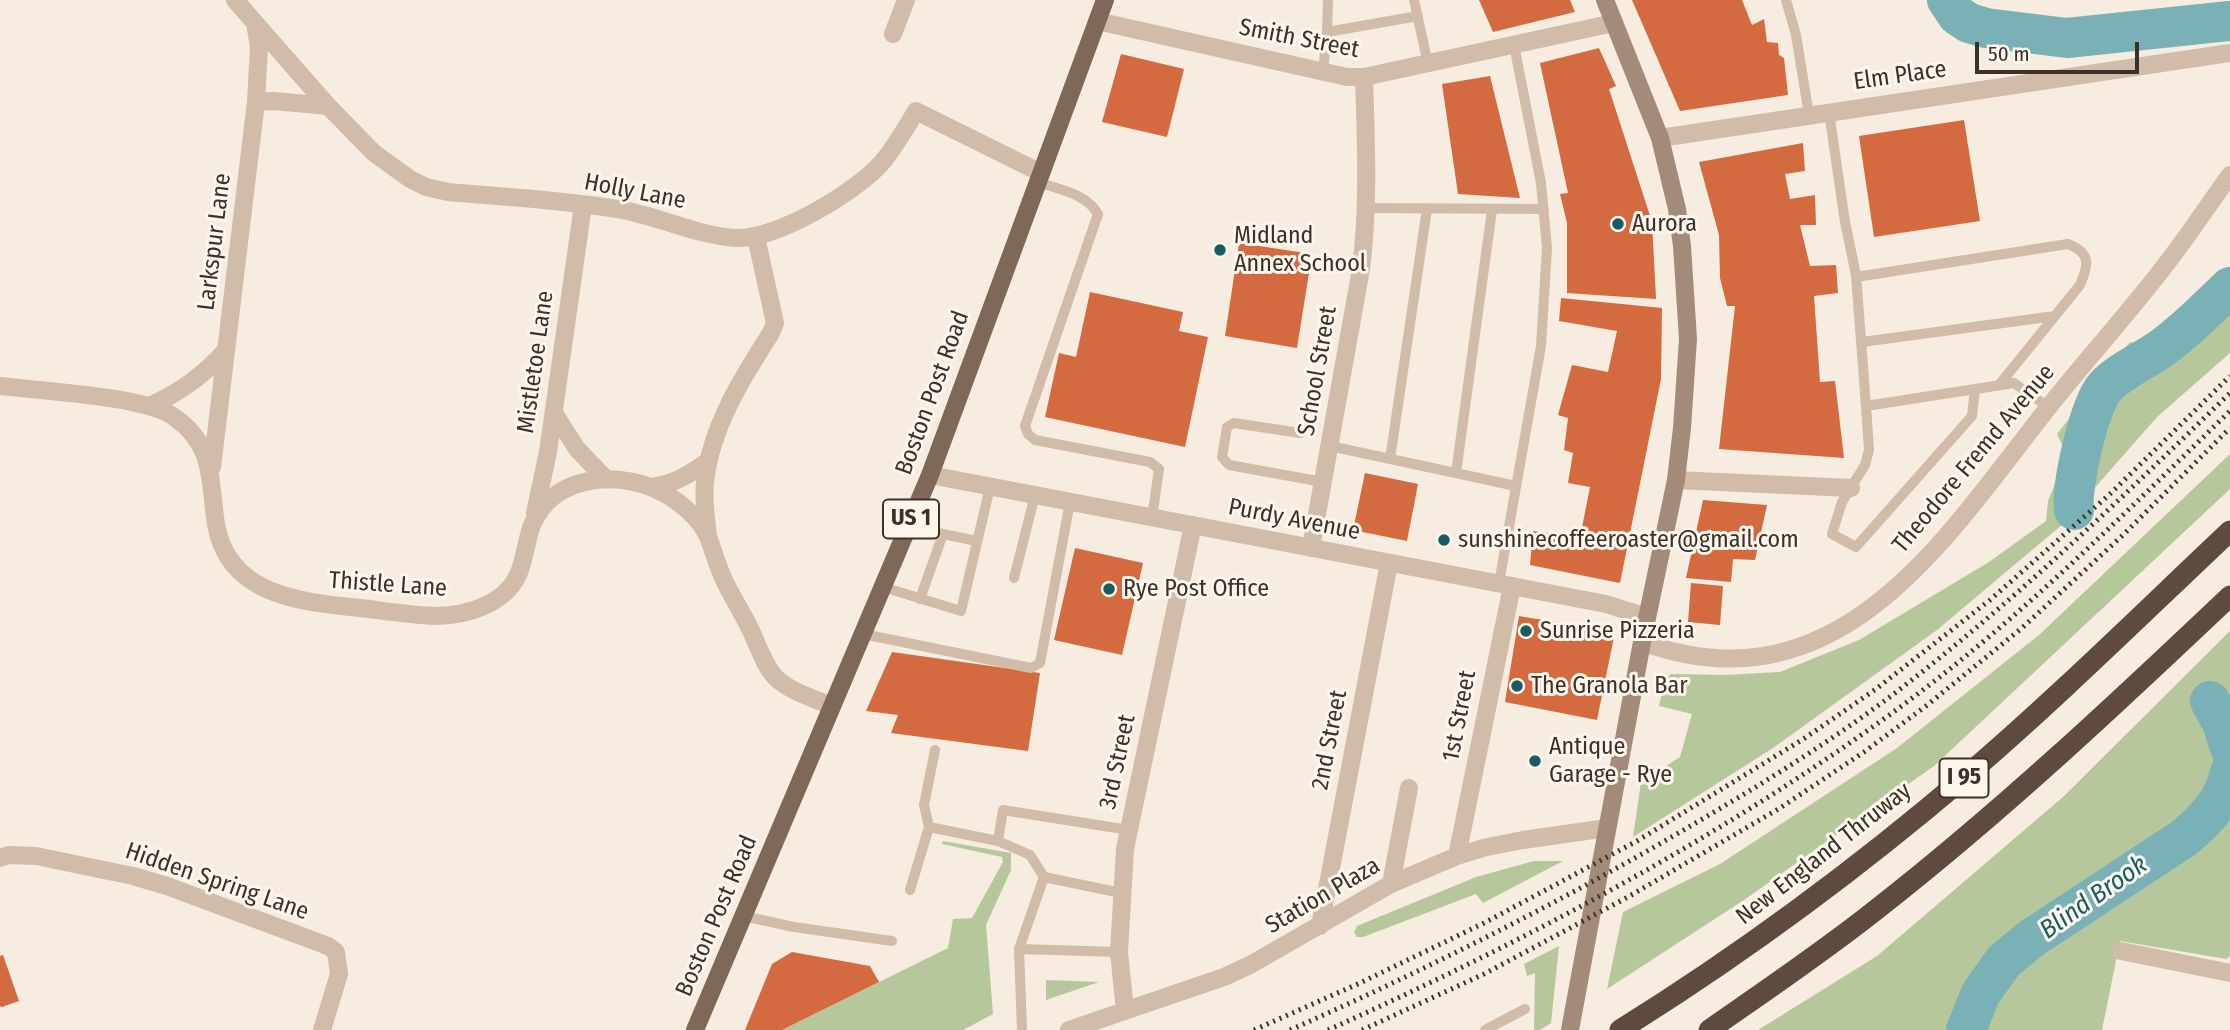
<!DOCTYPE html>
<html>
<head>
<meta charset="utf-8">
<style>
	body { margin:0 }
	#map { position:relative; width:2230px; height:1030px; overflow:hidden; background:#f6ecdf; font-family:"Fira Sans Condensed",sans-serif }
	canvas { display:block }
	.scale { position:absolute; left:1975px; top:42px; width:164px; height:32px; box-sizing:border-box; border:4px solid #3c3029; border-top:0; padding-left:9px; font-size:21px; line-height:24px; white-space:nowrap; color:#3c3029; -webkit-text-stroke:5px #fcf6ec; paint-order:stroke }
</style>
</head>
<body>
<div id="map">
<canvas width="2230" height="1030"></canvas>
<div class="scale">50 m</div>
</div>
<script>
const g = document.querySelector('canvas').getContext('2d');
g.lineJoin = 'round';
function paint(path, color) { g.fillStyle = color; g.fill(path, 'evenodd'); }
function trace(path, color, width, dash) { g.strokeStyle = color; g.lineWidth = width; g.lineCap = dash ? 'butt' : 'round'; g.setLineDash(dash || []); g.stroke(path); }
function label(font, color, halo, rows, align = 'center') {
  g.font = font + ' "Fira Sans Condensed",sans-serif'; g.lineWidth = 6; g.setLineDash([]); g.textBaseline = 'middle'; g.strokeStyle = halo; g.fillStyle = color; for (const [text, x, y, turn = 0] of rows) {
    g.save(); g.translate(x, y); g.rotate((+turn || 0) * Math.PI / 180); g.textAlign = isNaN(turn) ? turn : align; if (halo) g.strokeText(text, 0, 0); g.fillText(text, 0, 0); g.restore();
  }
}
paint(new Path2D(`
	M 2230,268 L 2230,353 L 2157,417 L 2063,524 L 1937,630 L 1773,748 L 1633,837 L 1641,782 L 1680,757 L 1692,714 L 1659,706 L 1665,680 L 1671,674 L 1725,675 L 1780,672 L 1859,640 L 1989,562 L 2046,521 L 2048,501 L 2062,466 L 2065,451 L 2057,434 L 2130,342 L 2148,346 L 2155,345 Z
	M 2230,454 L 2230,489 L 1934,766 L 1744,900 L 1607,989 L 1623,912 L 1720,864 L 1897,748 L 2039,635 Z
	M 2230,631 L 2230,956 L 2226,959 L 2120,941 L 2102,1030 L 1758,1030 L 1877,956 L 2063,797 Z
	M 943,841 L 1011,853 L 1011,870 L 986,925 L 993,1014 L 963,1030 L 782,1030 L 948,948 L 953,919 L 972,918 L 1003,862 L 1002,857 L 942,844 Z
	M 1534,861 L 1563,861 L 1483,903 L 1476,894 L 1363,937 L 1357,937 L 1354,932 L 1357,926 L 1476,877 Z
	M 1559,946 L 1551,1023 L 1540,1030 L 1534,1030 L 1535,973 L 1527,976 L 1524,964 Z
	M 1046,980 L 1099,982 L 1046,1000 Z`), '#b7c79c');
trace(new Path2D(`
	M 1947,0 L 1957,15 L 1969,23 L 1986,28 L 2067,38 L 2230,21
	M 2074,510 C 2071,486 2089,405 2105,387 C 2121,370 2144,361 2162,348 C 2187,330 2208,308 2230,287
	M 2210,701 L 2222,723 L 2230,748
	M 1966,1030 L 1981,993 L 2004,961 L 2032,938 L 2184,838 C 2206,820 2224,801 2230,772`), '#7ab1b7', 40);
paint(new Path2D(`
	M 1479,0 L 1570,0 L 1575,12 L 1493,32 Z
	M 1632,0 L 1742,0 L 1752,25 L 1764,19 L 1767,42 L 1778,43 L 1779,55 L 1784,58 L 1788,95 L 1680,111 Z
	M 1599,48 L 1616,86 L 1609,89 L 1652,222 L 1656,299 L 1567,293 L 1567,223 L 1560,194 L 1568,193 L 1540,63 Z
	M 1121,54 L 1184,69 L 1167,137 L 1102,122 Z
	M 1490,76 L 1520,198 L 1458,194 L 1442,84 Z
	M 1964,120 L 1980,221 L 1874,237 L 1859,136 Z
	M 1803,143 L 1805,171 L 1785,174 L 1790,199 L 1815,195 L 1816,225 L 1800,225 L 1810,266 L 1836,265 L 1838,293 L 1814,296 L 1820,382 L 1835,381 L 1844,458 L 1719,449 L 1735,306 L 1727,306 L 1720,278 L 1719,235 L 1699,162 Z
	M 1239,243 L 1312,254 L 1297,348 L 1225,336 Z
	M 1090,292 L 1183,312 L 1179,331 L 1208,337 L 1185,447 L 1045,417 L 1059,353 L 1076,357 Z
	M 1561,298 L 1662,308 L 1661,379 L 1620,583 L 1530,565 L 1533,531 L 1568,536 L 1565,547 L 1578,548 L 1590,487 L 1568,483 L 1573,453 L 1564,450 L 1568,418 L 1558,415 L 1572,365 L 1608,372 L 1617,331 L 1559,321 Z
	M 1365,473 L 1418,484 L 1407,541 L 1353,530 Z
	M 1703,500 L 1767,505 L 1755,560 L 1733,559 L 1731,582 L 1686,578 Z
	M 1075,548 L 1143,563 L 1122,655 L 1054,640 Z
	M 1691,583 L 1723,586 L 1720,625 L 1688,622 Z
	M 1519,616 L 1615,632 L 1597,720 L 1505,702 Z
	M 892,652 L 1040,673 L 1028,751 L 891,733 L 898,715 L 866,711 Z
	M 792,952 L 870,966 L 879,982 L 782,1030 L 745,1030 L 772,964 Z
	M 3,955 L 19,1001 L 2,1007 L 0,1006 L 0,956 Z`), '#d46a3f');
trace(new Path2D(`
	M 1414,0 L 1428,64
	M 1786,0 L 1796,35 L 1809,115
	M 1327,32 L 1328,0
	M 1323,72 L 1327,32 L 1418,16
	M 1829,112 L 1845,222 L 1856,275 L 1866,406 L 2014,383 L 2048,407
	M 1038,182 C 1059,190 1086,193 1098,214 L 1025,426 L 1028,434 L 1035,440 L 1150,462 L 1159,469 L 1152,518
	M 1367,208 L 1544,209
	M 1856,277 L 2068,244 C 2091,253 2089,264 2080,285 L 1999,385
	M 1862,342 L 2055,316
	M 1866,406 L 1869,450 L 1865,465 L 1842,502 L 1832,534 L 1856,547 L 1972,416 L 1975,389
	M 1300,433 L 1234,423 L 1227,427 L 1222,457 L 1229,465 L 1323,482
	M 1330,446 L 1516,486
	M 1390,459 L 1427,209
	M 1456,473 L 1492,210
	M 909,525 L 943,534
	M 1014,578 L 1035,495
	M 1499,583 L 1541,346 L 1547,248 L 1541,183 L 1514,45
	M 883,587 L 961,611 L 990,487
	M 920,599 L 943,534 L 977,541
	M 863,634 L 1031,668 L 1040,663 L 1070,502
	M 929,827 L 924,805 L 935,750
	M 1044,877 L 1030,855 L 998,841 L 1003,810 L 1129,830
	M 910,890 L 929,827 L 998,841
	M 743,916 L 794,927 L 892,941
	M 1019,949 L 1119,952
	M 1022,1030 L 1019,949 L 1044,877 L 1121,893
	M 1485,1030 L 1525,1009`), '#d0bca8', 10);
trace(new Path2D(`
	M 235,0 L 328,106 L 374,153 L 410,179 L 426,187 L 448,192 C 504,197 562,200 617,209 C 656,215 698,236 736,238 C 776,240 859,191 884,160 C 896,145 906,128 916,111 L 1041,173
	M 1097,21 L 1347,77 L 1364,77 L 1614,23
	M 893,34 L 906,0
	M 256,102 L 274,101 L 328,106
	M 1660,138 L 2230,53
	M 0,386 C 39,391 146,396 174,417 C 215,445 209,480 216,524 C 228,596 301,602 361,608 C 385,611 410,615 435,616 C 465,616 504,605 518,575 C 525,559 526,541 532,525 C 552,477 612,470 655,489 C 676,498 700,517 709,539 C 714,553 718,568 725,582 C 733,599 744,615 752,633 C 759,648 764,665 776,678 C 791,692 813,698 832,706
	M 149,406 C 180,393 204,375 226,350
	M 554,413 L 577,449 L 605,478
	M 212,467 L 256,102 L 259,47 L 255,23
	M 1676,480 L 1851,488
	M 651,487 C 674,484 689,475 708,461
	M 535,513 L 548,452 L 583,205
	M 708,536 C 706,518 703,499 705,482 C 711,427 742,378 771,333 L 775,323 L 756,237
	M 1311,548 L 1361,269 C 1369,205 1366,142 1364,77
	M 1457,856 L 1512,586
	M 0,858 L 9,855 L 36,856 L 133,876 L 167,886 L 328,946 L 336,952 L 339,974 L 322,1030
	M 1391,884 L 1409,788
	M 1320,926 L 1389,563
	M 2121,951 L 2230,973
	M 1125,1011 L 1119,952 L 1125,849 L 1193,525
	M 1069,1030 L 1224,977 L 1250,965 L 1391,884 L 1457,856 L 1487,847 L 1523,840 L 1607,828`), '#d0bca8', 18);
trace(new Path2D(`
	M 930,475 L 1606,604 L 1647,617
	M 1642,642 C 1838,713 1944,540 2047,409 C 2081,366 2118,325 2152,282 C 2180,248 2204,211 2230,175`), '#d0bca8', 18);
trace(new Path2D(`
	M 1570,1030 L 1642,642 L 1676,480 L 1682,428 L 1688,339 L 1682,246 L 1677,209 L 1660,138 L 1605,0`), '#a48b79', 18);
trace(new Path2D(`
	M 695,1030 L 930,475 L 1105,0`), '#806859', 18);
trace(new Path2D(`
	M 1620,1030 C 1742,954 1857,869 1966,776 C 2057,698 2143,613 2230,531
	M 1709,1030 C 1765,991 1823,952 1877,909 C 2001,812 2116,704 2230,596`), '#5e4a3f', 21);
trace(new Path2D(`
	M 1254,1030 L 1360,983 L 1484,923 L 1637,841 L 1805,738 L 1876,689 L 1990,600 L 2110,494 L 2230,376
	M 1290,1030 C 1432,967 1571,897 1704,818 C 1767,781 1829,742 1887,699 C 2010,606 2120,500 2230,393
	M 1328,1030 C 1524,942 1717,840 1892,713 C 2015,624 2122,516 2230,411
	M 1362,1030 L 1484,974 L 1628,897 L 1780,808 L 1864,752 L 1926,706 L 2022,628 L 2124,534 L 2230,428`), '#3c3029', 5, [2, 5]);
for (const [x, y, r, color] of [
	[1618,224,7,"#195b63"],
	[1220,250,7,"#195b63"],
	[1444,540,7,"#195b63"],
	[1109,589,7,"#195b63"],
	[1526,631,7,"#195b63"],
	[1517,686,7,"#195b63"],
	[1535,761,7,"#195b63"]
]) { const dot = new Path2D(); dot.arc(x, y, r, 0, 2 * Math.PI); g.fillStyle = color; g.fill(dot); trace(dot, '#fcf6ec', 2.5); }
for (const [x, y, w] of [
	[911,519,56],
	[1964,778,49]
]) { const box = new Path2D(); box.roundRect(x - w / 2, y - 19.5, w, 39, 5); g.fillStyle = '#fcf6ec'; g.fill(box); trace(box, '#3c3029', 2); }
label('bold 23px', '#3c3029', null, [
	["US 1",911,519],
	["I 95",1964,778]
]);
label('24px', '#3c3029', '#fcf6ec', [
	["Smith Street",1299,39,11],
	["Elm Place",1900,76,-8],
	["Holly Lane",635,192,11],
	["Larkspur Lane",215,242,-83],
	["Mistletoe Lane",536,362,-82],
	["School Street",1318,371,-80],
	["Boston Post Road",933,393,-70],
	["Theodore Fremd Avenue",1974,459,-50],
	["Purdy Avenue",1294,520,11],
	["Thistle Lane",388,585,4],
	["1st Street",1460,716,-79],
	["2nd Street",1330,740,-79],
	["3rd Street",1118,762,-78],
	["New England Thruway",1824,854,-38],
	["Hidden Spring Lane",217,882,19],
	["Station Plaza",1323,896,-30],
	["Boston Post Road",717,916,-67]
]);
label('24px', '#3c3029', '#fcf6ec', [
	["Aurora",1632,224],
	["Midland",1234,236],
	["Annex School",1234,264],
	["sunshinecoffeeroaster@gmail.com",1458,540],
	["Rye Post Office",1123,589],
	["Sunrise Pizzeria",1540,631],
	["The Granola Bar",1531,686],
	["Antique",1549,747],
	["Garage - Rye",1549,775]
], 'left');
label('italic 26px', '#195b63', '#fcf6ec', [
	["Blind Brook",2094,898,-35]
]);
</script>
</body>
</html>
